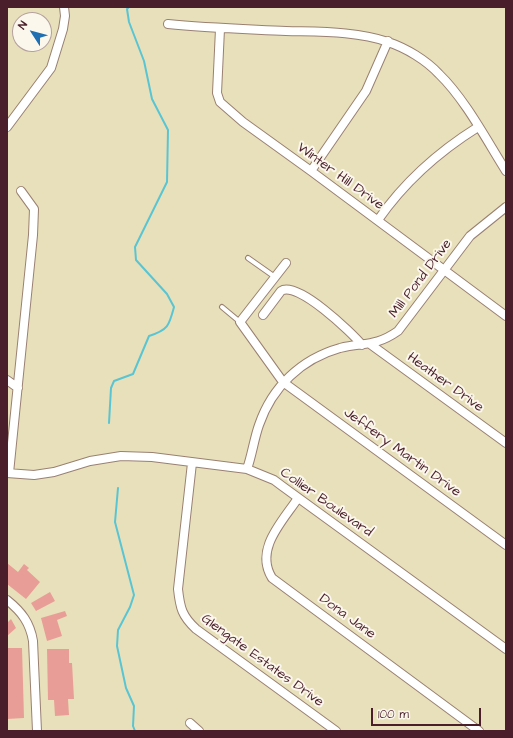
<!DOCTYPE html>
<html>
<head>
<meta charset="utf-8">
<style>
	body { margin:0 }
	#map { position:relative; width:513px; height:738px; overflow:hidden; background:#e8e0ba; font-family:"Architects Daughter",sans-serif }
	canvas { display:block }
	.frame { position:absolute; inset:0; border:8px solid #4a1f2b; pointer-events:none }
	.north { position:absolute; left:12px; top:12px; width:40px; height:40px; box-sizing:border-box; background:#fbf7ec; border:1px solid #b4a19f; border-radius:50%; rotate:306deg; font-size:11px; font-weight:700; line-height:16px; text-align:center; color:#4a1f2b }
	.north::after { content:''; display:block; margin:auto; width:14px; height:18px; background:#1f6fb2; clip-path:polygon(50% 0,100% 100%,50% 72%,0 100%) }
	.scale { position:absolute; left:371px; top:708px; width:110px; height:18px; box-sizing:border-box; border:2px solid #4a1f2b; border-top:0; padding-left:5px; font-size:12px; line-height:14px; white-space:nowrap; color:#4a1f2b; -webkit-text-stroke:3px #fbf7ec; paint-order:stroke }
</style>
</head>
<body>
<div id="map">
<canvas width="513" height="738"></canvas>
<div class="frame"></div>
<div class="north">N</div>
<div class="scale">100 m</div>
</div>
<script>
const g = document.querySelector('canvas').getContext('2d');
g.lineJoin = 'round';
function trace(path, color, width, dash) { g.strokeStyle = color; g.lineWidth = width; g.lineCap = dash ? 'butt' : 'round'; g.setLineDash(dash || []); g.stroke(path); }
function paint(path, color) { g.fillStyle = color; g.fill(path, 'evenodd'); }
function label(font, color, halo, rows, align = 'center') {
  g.font = font + ' "Architects Daughter",sans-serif'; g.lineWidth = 4; g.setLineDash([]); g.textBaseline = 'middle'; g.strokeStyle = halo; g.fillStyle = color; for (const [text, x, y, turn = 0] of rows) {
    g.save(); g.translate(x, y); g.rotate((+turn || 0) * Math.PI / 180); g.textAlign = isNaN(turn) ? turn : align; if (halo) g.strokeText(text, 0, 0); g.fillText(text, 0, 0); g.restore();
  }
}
trace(new Path2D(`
	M 109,423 L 111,388 L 114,381 L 133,374 L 149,336 C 168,330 169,326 174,307 L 167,294 L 136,260 L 135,247 L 167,182 L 168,130 L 152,99 L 144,61 L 129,22 L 127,9 L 129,7
	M 118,488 L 115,522 L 134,595 L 130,607 L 118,630 L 117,646 L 126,688 L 134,706 L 133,726 L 135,731`), '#59c5d3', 2);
paint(new Path2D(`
	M 7,563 L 18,572 L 24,564 L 29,568 L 27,570 L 40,582 L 26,599 L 7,584 Z
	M 50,592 L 55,601 L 36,611 L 31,603 Z
	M 65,611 L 67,616 L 57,620 L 62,636 L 47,641 L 41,618 Z
	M 11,619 L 16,628 L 7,636 L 7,623 Z
	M 7,648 L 22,648 L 24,718 L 7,719 Z
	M 47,649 L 69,649 L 69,663 L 72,663 L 74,699 L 68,699 L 69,715 L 55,716 L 54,700 L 48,700 Z`), '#e89e96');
const lane = new Path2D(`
	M 248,258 L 275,277
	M 222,307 L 240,322`);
const street = new Path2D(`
	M 168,24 C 207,28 246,29 286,31 C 319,32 357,31 388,42 C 406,48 426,60 439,74 C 465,99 487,141 506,171
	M 220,29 L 217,93 L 220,102 L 243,122 L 311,171 L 506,316
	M 7,127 L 51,68 L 63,29 L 65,16 L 64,7
	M 311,171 L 366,91 L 388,41
	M 378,220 C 405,181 438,152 478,127
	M 286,263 L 240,322 L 283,382 L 506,545
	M 263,315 L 281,291 C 297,280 352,333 362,345
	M 370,344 L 506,443
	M 7,380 L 18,388
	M 192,463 L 178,589 C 180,608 182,616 196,629 L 336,731
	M 247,469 C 252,455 254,439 259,425 C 272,387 301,359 340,348 C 364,342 375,347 398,331 L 470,236 L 506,207
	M 7,473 L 34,475 L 54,472 L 90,461 L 121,456 L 152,457 L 247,469 L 274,480 L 282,486 L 506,649
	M 9,473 L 33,235 L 34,209 L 21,191
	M 298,498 C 283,521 254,549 272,578 L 479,731
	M 7,600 C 22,612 30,623 33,641 L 37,731
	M 190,723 L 199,731`);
trace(lane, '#998072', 6);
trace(street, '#998072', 10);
trace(lane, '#fff', 4);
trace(street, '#fff', 8);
label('14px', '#4a1f2b', '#fbf7ec', [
	["Winter Hill Drive",340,177,36],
	["Mill Pond Drive",421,279,-53],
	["Heather Drive",445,383,36],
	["Jeffery Martin Drive",402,453,36],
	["Collier Boulevard",326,503,35],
	["Dona Jane",347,617,36],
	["Glengate Estates Drive",262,661,36]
]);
</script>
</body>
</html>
